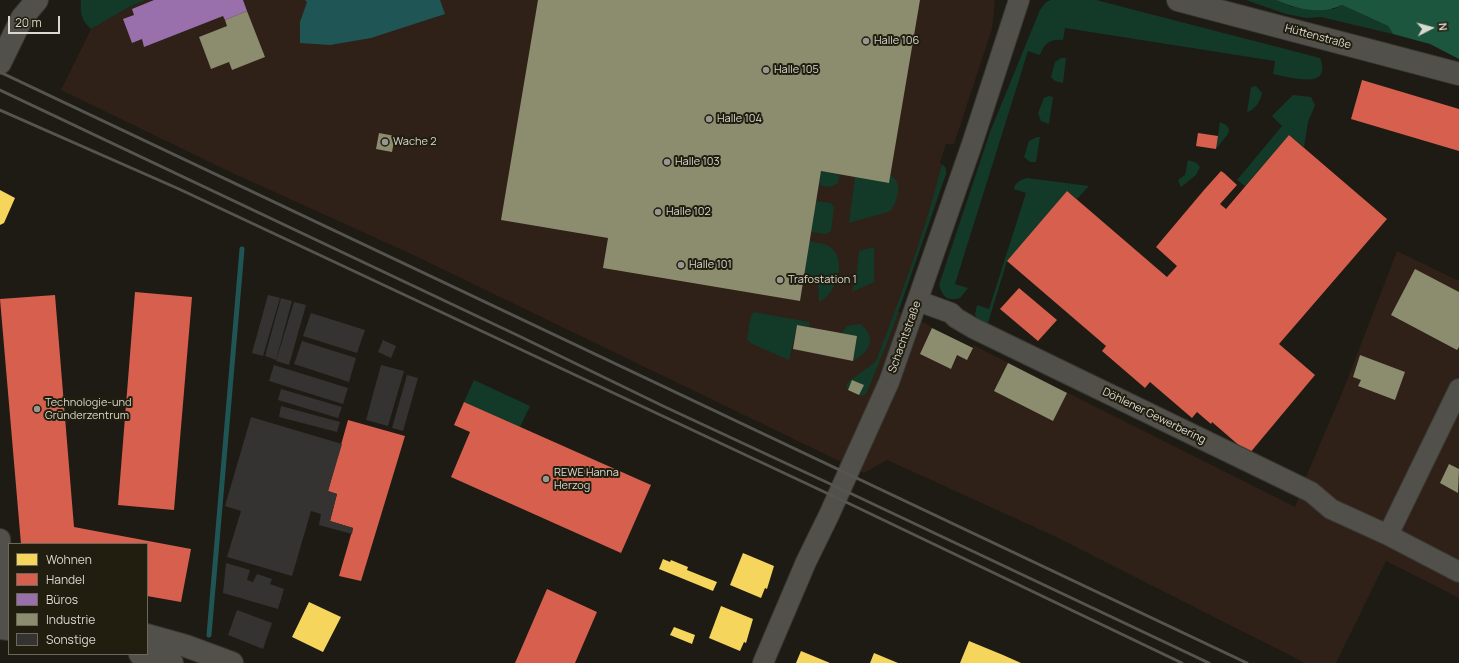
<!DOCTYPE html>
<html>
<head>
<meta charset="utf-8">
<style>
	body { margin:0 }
	#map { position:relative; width:1459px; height:663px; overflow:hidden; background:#1d1b14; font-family:Manrope,sans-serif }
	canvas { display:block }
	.legend { position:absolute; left:8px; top:543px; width:140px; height:112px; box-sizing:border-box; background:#211e10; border:1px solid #6b685c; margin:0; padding:5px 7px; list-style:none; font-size:12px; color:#dad8cf }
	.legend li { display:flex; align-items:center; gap:8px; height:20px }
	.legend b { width:20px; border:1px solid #6b685c }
	.north { position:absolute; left:1411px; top:8px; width:40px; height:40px; -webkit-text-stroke:3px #211e10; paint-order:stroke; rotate:84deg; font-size:11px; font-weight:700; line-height:16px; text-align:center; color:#dad8cf }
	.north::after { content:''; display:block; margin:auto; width:14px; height:18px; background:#dad8cf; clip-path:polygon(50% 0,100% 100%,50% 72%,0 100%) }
	.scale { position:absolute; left:8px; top:16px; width:52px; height:18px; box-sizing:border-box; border:2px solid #dad8cf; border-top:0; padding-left:5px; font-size:12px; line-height:14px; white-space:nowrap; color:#dad8cf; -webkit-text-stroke:3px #211e10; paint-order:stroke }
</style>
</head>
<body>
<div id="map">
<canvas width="1459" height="663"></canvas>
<ul class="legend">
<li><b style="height:11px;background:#f6d55c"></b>Wohnen</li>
<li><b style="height:11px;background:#d6604d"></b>Handel</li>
<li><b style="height:11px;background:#9970ab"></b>Büros</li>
<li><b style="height:11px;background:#8c8c6e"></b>Industrie</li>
<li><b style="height:11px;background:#353332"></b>Sonstige</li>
</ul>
<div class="north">N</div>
<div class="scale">20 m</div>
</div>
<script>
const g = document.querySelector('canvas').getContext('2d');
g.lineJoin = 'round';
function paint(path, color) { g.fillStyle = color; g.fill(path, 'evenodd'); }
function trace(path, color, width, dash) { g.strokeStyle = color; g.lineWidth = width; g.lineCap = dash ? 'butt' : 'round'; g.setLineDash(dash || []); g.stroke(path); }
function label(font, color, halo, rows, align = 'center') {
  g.font = font + ' Manrope,sans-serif'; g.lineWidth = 4; g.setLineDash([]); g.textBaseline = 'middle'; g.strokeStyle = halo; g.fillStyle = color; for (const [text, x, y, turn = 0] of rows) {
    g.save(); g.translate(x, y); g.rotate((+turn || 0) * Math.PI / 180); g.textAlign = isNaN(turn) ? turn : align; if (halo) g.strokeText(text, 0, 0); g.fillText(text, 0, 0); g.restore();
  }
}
paint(new Path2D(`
	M 146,0 L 995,0 L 992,29 L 954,144 L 946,144 L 940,163 L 942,164 L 939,179 L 941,185 L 897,311 L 927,324 L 932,328 L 973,348 L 973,345 L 1295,507 L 1305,479 L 1344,388 L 1397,251 L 1459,281 L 1459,598 L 1386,561 L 1336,663 L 1305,663 L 1054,536 L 887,460 L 864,473 L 411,254 L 228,171 L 61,90 L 91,29 L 131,6 Z`), '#2f2018');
paint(new Path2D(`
	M 81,0 L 146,0 L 131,6 L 91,29 C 81,20 80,13 81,0 Z
	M 1051,0 L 1096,0 L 1320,58 C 1333,91 1290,77 1273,74 L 1275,61 L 1065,28 L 1063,40 C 1051,39 1044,43 1040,55 L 1028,51 L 955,284 L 968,288 L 960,298 C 947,302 943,297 939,285 L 990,132 L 1040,10 L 1046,2 Z
	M 1246,0 L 1276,0 L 1292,7 L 1334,9 L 1342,5 L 1388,26 L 1393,34 L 1321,17 L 1307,18 L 1286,14 Z
	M 1061,58 L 1066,58 L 1063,83 L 1055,81 L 1051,77 L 1055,62 Z
	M 1256,86 L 1262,93 C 1261,100 1255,110 1247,112 L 1251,87 Z
	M 1293,95 L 1311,97 L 1315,105 L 1308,122 L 1304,147 L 1289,135 L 1245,186 L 1237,180 L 1282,126 L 1272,116 Z
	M 1049,96 L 1053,97 L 1049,124 L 1041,121 L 1038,113 L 1044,98 Z
	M 1220,122 L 1226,125 L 1229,129 L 1228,134 L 1216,149 Z
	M 1037,137 L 1040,137 L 1036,162 L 1030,162 L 1024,157 L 1029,141 Z
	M 1188,160 L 1197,163 L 1200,167 L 1196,175 L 1181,187 L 1178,180 L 1185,175 Z
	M 942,164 L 946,168 L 946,174 L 892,330 L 867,392 L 863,396 L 859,395 L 863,385 L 853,380 L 848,390 L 846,386 L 848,382 L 873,364 L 877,359 C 901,295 926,230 942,164 Z
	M 821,171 L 840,175 L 838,183 L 830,187 L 819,185 Z
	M 890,175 C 904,183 897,200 891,211 L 849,223 L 855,177 L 889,183 Z
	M 1027,178 L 1089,186 L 1077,199 L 1067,191 L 1007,261 L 987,326 L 979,323 L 975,314 L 977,305 L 989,309 L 1026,193 L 1014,189 C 1015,182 1021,180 1027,178 Z
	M 816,201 L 831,203 L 834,207 L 831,231 L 826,234 L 811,232 Z
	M 809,241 C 816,243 825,243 830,247 C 848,261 837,293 819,302 L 818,280 L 804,278 Z
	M 874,247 L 874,282 L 852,292 L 857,272 L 859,251 Z
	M 754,312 L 809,322 L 809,327 L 797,325 L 789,360 L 752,344 L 747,339 L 751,315 Z
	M 861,324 C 877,339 870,351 853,361 L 857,336 L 842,333 L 847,326 Z
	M 474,380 L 530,406 L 520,427 L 464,402 Z`), '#133a29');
paint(new Path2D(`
	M 1276,0 L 1459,0 L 1459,59 L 1430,44 L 1393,34 L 1388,26 L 1342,5 C 1322,15 1296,9 1276,0 Z`), '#1c563e');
paint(new Path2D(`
	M 305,0 L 440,0 L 445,14 L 371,38 L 330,45 L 300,43 L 300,22 L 307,2 Z`), '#205555');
paint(new Path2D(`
	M 0,190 L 15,198 L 4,223 L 0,225 Z
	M 743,553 L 774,566 L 767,589 L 765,588 L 761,598 L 730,585 Z
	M 663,559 L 670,562 L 671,560 L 688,567 L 687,570 L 717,582 L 713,591 L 659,569 Z
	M 309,602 L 341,617 L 323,652 L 292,637 Z
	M 721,606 L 753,619 L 746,643 L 744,642 L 740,651 L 709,638 Z
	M 674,627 L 695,635 L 692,644 L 670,635 Z
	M 969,641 L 1003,655 L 1021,663 L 960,663 Z
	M 801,651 L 830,663 L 796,663 Z
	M 874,653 L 898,663 L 870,663 Z`), '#f6d55c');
paint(new Path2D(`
	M 1362,80 L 1459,109 L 1459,151 L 1351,119 Z
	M 1198,133 L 1218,136 L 1216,149 L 1196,146 Z
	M 1289,135 L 1387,219 L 1279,344 L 1315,375 L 1249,454 L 1212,422 L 1211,424 L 1197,412 L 1192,418 L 1150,382 L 1145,388 L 1102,351 L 1106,346 L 1007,261 L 1067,191 L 1167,277 L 1177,266 L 1156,247 L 1204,190 L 1221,171 L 1224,173 L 1237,185 L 1220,204 L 1226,209 Z
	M 1019,288 L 1057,320 L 1038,341 L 1000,309 Z
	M 135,292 L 192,297 L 174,510 L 118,505 Z
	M 55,295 L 74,527 L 191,549 L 181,602 L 147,596 L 147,544 L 21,544 L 0,299 Z
	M 464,402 L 651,485 L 621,553 L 451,477 L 470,432 L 454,425 Z
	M 348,420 L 405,436 L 361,581 L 339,576 L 353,528 L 330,521 L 337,494 L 328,491 Z
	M 547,589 L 597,612 L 575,663 L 515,663 Z`), '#d6604d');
paint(new Path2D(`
	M 154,0 L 243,0 L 247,11 L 225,20 L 223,16 L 144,47 L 142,39 L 132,43 L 123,19 L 134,15 L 132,9 Z`), '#9970ab');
paint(new Path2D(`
	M 538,0 L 920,0 L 889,183 L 821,171 L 800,301 L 603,268 L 608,238 L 501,220 Z
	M 247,11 L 265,57 L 232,70 L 229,62 L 211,69 L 199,37 L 227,26 L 225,20 Z
	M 379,133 L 395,136 L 392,152 L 376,149 Z
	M 1415,269 L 1459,292 L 1459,347 L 1457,350 L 1391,315 Z
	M 797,325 L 857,336 L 853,361 L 793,349 Z
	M 932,328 L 973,348 L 967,360 L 957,355 L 951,369 L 920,354 Z
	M 1360,355 L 1405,372 L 1395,400 L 1358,386 L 1361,380 L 1353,377 Z
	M 1008,363 L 1067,393 L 1053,421 L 994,391 Z
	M 852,380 L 864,385 L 859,395 L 848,390 Z
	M 1449,464 L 1459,469 L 1458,493 L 1440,483 Z`), '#8c8c6e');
trace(new Path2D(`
	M 209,635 L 242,249`), '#205555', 5);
paint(new Path2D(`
	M 268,295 L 280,298 L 263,356 L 252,353 Z
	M 281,298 L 292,301 L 276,360 L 265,356 Z
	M 294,302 L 306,305 L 289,365 L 276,361 Z
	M 311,313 L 365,330 L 357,353 L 303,336 Z
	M 383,340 L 396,346 L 391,358 L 378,352 Z
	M 302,341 L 356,358 L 349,382 L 294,364 Z
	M 274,365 L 348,388 L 343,404 L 269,381 Z
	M 381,365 L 404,371 L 388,426 L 366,420 Z
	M 407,375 L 418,378 L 403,431 L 392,428 Z
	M 281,389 L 342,407 L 338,418 L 278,400 Z
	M 281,406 L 340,422 L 337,432 L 279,417 Z
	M 251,417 L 342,444 L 328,491 L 337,494 L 330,521 L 353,528 L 352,534 L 319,525 L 321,514 L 311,511 L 292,576 L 227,557 L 241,511 L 225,506 Z
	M 226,563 L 250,570 L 247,580 L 253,582 L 257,574 L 272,579 L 270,584 L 284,589 L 278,609 L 223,593 Z
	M 237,610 L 272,623 L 263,649 L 228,635 Z`), '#353332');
const minor = new Path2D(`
	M 918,301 L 951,313 L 956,318 L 973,328 L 1311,492 L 1331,509 L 1388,535 L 1459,572
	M 1388,535 L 1459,389
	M 0,539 C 1,551 1,564 3,576 C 6,596 9,607 5,626
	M 763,663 L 806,562 L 829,515 L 889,382 L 972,144 L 1019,0`);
const tertiary = new Path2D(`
	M 0,610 L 9,610
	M 0,628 L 9,629
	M 147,635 L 186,646 L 232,663
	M 140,654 L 172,663`);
const secondary = new Path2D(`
	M 1178,0 L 1459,74
	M 0,63 L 22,18 L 37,0`);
trace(minor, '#393832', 22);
trace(tertiary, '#393832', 24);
trace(secondary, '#393832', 24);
trace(minor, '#51504a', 20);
trace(tertiary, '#51504a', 22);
trace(secondary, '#51504a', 22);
trace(new Path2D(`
	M 0,72 L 1247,663
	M 0,90 L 519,336 L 663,406 L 854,495 L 1209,663
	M 0,110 L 179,189 L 850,504 L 1182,663`), '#55544f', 3);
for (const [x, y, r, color] of [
	[866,41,4,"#98968e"],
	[766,70,4,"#98968e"],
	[709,119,4,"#98968e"],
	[385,142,4,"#98968e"],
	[667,162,4,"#98968e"],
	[658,212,4,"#98968e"],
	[681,265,4,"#98968e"],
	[780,280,4,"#98968e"],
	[37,409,4,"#98968e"],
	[546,479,4,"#98968e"]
]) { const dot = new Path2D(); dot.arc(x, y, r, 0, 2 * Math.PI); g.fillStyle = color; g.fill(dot); trace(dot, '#211e10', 1.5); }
label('11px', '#dad8cf', '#211e10', [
	["Hüttenstraße",1318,37,15],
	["Schachtstraße",905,337,-70],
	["Döhlener Gewerbering",1154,416,26]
]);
label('11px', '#dad8cf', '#211e10', [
	["Halle 106",874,41],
	["Halle 105",774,70],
	["Halle 104",717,119],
	["Wache 2",393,142],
	["Halle 103",675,162],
	["Halle 102",666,212],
	["Halle 101",689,265],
	["Trafostation 1",788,280],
	["Technologie-und",45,403],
	["Gründerzentrum",45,416],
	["REWE Hanna",554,473],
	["Herzog",554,486]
], 'left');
</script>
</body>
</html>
